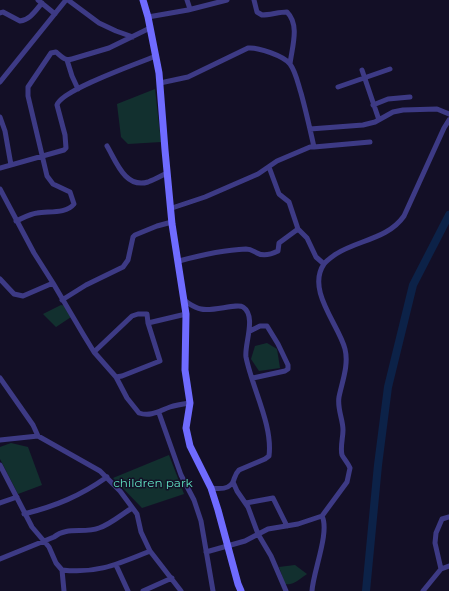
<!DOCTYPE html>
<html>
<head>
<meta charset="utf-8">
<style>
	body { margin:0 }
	canvas { display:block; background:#130f26 }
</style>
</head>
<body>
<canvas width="449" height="591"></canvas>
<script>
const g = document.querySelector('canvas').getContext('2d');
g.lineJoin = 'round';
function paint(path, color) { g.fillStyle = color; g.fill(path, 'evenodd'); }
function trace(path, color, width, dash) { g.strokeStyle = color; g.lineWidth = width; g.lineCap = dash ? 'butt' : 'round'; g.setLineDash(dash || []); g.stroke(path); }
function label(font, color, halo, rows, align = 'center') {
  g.font = font + ' Montserrat,sans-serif'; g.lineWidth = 3; g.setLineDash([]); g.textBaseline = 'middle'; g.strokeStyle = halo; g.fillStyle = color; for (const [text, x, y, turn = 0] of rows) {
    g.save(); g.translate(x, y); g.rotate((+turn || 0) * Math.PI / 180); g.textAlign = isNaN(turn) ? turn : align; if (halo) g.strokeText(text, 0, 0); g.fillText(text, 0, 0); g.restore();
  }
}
paint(new Path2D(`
	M 155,89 L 161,142 L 128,144 L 121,137 L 117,104 Z
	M 61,305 L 66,306 L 71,317 L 56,327 L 43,314 Z
	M 267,343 L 277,349 L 280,368 L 259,371 L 251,359 L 255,346 Z
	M 11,443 L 28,447 L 42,485 L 18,494 L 0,459 L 0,447 Z
	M 169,455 L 184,494 L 142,508 L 113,478 Z
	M 295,565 L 307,574 C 301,578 293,586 285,584 L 279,567 Z`), '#12302f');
trace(new Path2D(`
	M 366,591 L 378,465 L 388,387 L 413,285 L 449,215`), '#0c2248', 8);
trace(new Path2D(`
	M 38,0 L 55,14
	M 68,0 L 99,23 L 116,31 L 133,37
	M 187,0 L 190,9
	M 254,0 L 257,12 L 262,15 C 270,15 279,12 287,12 C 300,25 292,47 290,64
	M 0,13 L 3,12 L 20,21 C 30,20 36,10 42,3
	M 148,17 L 188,10 L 227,0
	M 67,60 L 72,76 L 78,89
	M 362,70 L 379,120
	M 0,82 L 66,0
	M 160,83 L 188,77 L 248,48 C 258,47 284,56 290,64 C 296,72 298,84 301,93 C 306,111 310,129 314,147
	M 338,87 L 390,69
	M 373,105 L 388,99 L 410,97
	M 0,117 L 5,131 L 11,165
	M 310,129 L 363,125 L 375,122 L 393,112 L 403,110 L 437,109 L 449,114
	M 107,146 C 116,161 125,189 148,182 C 154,180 161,176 167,173
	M 269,167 L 279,194 L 289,202 L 298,229 L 307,238 L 316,257 L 324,264
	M 0,168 L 64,150 L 66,148 L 65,135 L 57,105 C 61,90 139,63 156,56
	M 0,189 L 34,253 L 53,283 L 83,334 L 94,352 L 116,377 L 127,398 L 139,413 C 151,417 159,411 170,407 C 176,405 183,404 190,403
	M 172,208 L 205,197 L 258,174 L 277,161 L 310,147 L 314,147 L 370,142
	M 16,221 C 23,218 30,214 37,213 C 49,211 66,214 74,204 L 70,192 L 53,184 L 47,176 L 28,96 L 28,87 L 51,53 L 56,52 C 62,57 65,61 72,59 L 109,48 L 150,28
	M 179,261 C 201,255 223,250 246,249 C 251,249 253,251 257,253 C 264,257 272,254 278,251 L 279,243 L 298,229
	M 0,279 L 14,294 L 23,296 L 53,283
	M 62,300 L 86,285 L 123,267 L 128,260 L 133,237 L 135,235 L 157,226 L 172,222
	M 185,301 C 190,304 195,308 201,309 C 212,312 237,303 243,307 C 257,316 244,345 246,357 C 252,388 273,425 269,456 L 265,459 L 239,470 C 235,474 235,477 233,482 C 229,490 218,489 211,488
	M 250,331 L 260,326 L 267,326 L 278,344 L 288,365 L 288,369 L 285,371 L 253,378
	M 94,352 L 132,316 L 138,314 L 147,314 L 148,323 L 186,314
	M 116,377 L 122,376 L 160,361 L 148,323
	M 0,378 L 33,425 L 38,436
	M 159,413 L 181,475 L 194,500 L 201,521 L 213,591
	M 0,440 L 38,436 L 100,471 L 120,491 L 137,514 L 141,532 L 150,551
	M 0,465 L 32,527 L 49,547 L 56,563 L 62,570 C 97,574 118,564 150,551 L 181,591
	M 233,482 L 237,491 L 248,507 L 258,534 L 271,556 L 286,591
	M 0,503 L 17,497
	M 246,503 L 273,498 L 287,526
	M 24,514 C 56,506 80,496 107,477
	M 206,552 L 245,541 L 268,529 L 298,524 L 322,516 L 347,482 L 350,468 C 348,463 344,459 342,455 C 340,447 343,438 343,430 C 343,419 337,409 339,397 C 342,382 349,365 345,349 C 339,325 306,290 324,264 C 327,260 332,257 336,254 C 358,240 388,239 404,216 L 444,128 L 449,120
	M 0,559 L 54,537 C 67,526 84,534 99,528 C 111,524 122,514 132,508
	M 116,565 L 128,591
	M 441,569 L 449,566
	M 62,570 L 64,591
	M 143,591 L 172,578
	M 312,591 C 313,572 330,532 322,516
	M 423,591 L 441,569 L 435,543 L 436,533 L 442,519 L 449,517`), '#3d3a85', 5);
trace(new Path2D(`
	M 143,0 L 148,17 L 159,73 L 165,150 L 172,224 L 186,314 L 185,370 L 190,403 L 186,428 L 190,446 L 211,488 L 218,510 L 238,584 L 241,591`), '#6f6bff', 7);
label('12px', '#5fe0c0', '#130f26', [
	["children park",153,483]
]);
</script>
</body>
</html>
